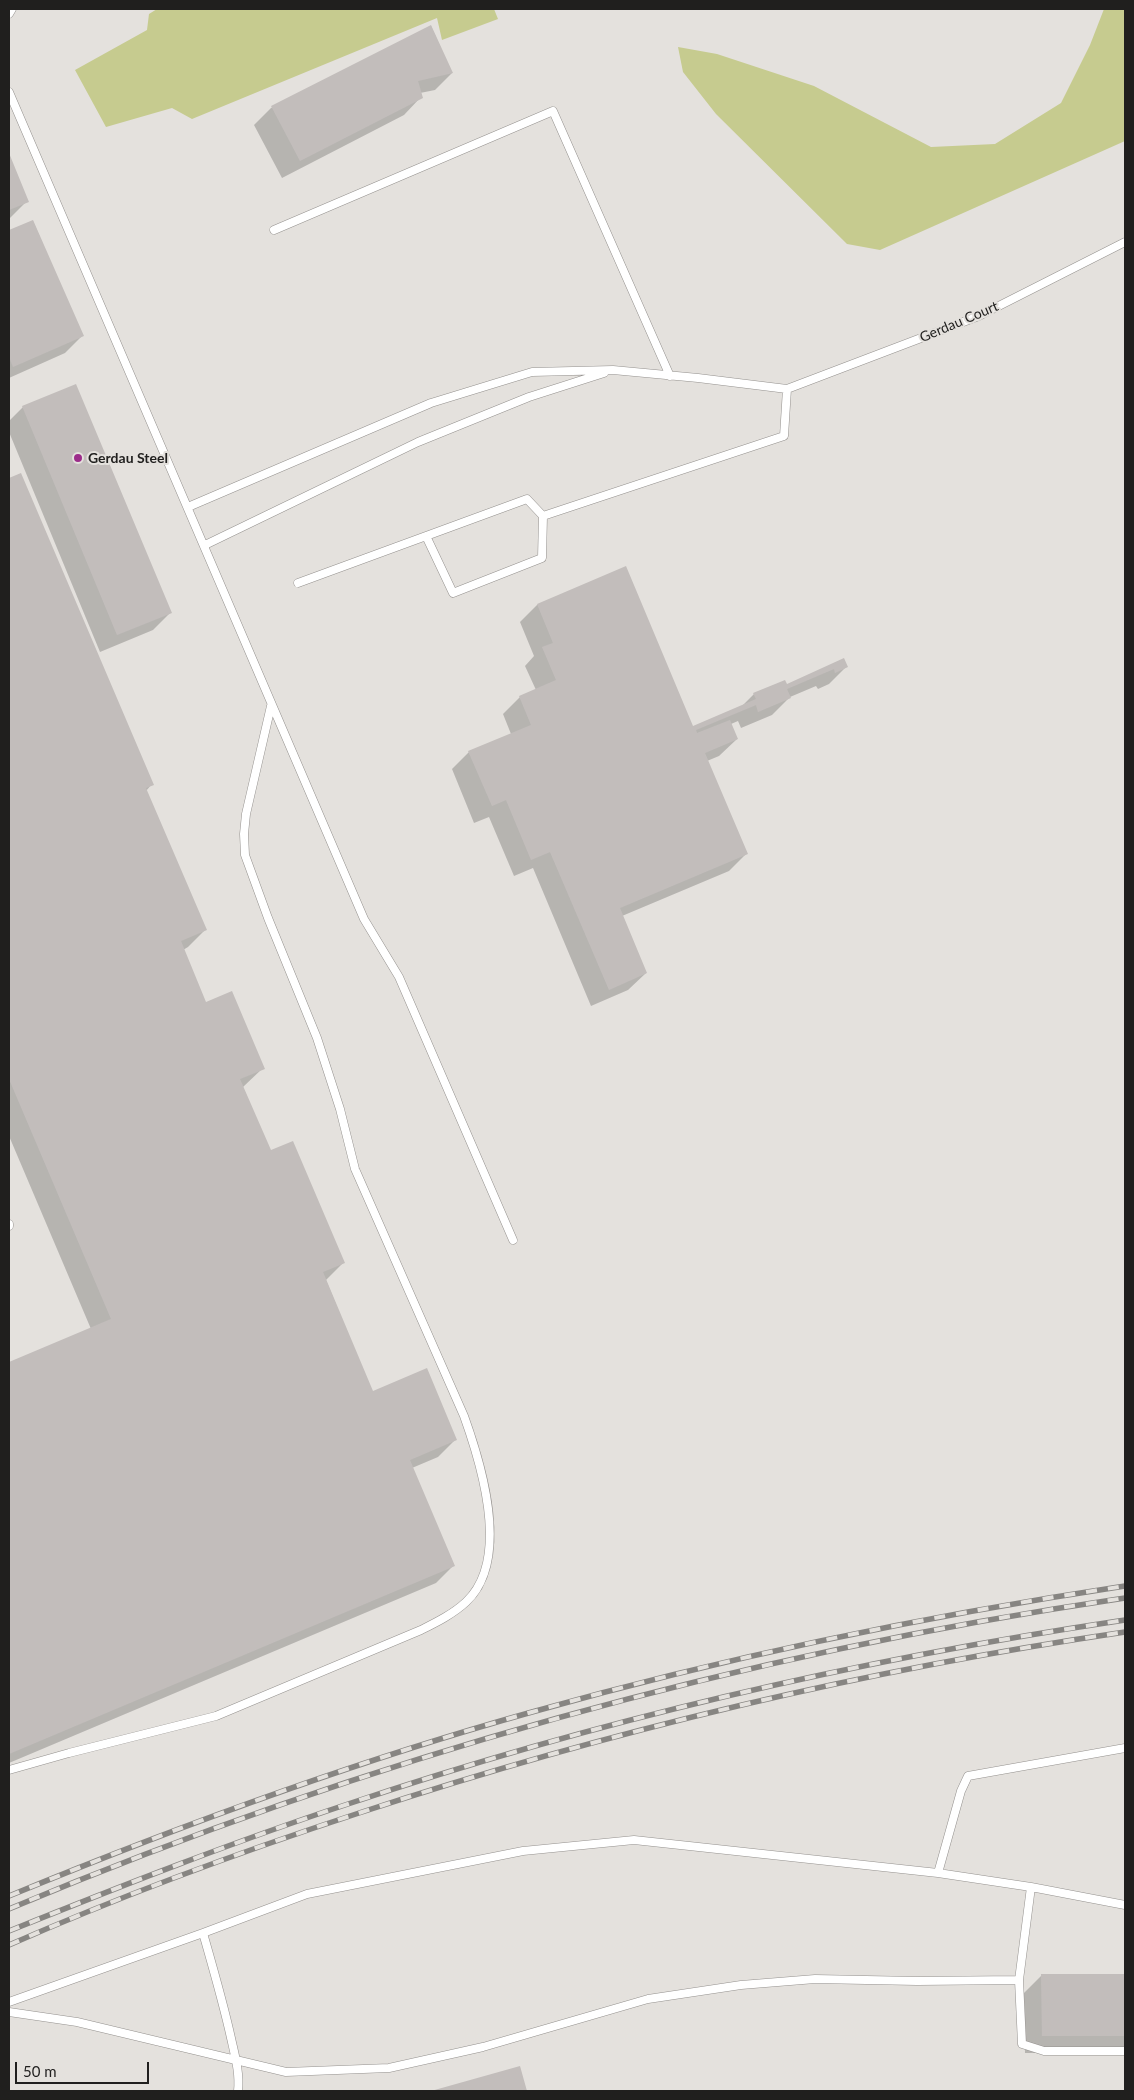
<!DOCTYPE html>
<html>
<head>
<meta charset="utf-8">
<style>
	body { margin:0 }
	#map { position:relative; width:1134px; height:2100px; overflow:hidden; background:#e4e1dd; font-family:Lato,sans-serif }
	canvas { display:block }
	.frame { position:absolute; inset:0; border:10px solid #201f1e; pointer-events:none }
	.scale { position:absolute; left:15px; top:2062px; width:134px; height:22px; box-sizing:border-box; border:2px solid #201f1e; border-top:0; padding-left:6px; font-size:15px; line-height:18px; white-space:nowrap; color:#201f1e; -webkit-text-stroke:4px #e4e1dd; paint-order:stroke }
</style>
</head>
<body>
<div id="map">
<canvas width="1134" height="2100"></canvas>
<div class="frame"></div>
<div class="scale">50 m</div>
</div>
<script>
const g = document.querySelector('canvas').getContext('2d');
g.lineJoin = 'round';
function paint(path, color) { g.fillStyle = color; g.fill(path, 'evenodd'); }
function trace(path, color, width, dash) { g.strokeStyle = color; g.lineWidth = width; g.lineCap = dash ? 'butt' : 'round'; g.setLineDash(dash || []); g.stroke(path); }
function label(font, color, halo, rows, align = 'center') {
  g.font = font + ' Lato,sans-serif'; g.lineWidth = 4; g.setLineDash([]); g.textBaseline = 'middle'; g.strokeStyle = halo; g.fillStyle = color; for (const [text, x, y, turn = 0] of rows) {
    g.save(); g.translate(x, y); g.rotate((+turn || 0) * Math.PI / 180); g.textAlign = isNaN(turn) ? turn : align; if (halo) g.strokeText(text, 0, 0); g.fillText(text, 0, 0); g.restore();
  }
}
paint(new Path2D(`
	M 157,9 L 494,9 L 498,19 L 442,40 L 437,18 L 192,119 L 172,108 L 106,127 L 75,70 L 147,30 L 149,14 Z
	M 1104,9 L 1125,9 L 1125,141 L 880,250 L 847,244 L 716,114 L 683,72 L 678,47 L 717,54 L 814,86 L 931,147 L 995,144 L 1061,103 L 1090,45 Z`), '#c6cb8f');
paint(new Path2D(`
	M 431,26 L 452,73 L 435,90 L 420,93 L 421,97 L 404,115 L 282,178 L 254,125 L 271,108 Z
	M 9,156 L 27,201 L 9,219 Z
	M 33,221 L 82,336 L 65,353 L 9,378 L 9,232 Z
	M 23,407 L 170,613 L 153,630 L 100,652 L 9,432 L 9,421 Z
	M 20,474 L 152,784 L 146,791 L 205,930 L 188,947 L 183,950 L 206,1004 L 263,1068 L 243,1087 L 270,1152 L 343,1263 L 326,1280 L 372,1392 L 456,1439 L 438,1457 L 412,1468 L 454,1565 L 436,1583 L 9,1763 L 9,1364 L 91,1329 L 9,1136 L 9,479 Z
	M 625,568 L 692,728 L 741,707 L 754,694 L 786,686 L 843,660 L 846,667 L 829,684 L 818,689 L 816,686 L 790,697 L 772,715 L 741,728 L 738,721 L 731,724 L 737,739 L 719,756 L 707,761 L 746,854 L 729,871 L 622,916 L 646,973 L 628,990 L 591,1006 L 533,868 L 514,876 L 489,817 L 474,823 L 452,769 L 469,752 L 511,734 L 503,714 L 520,697 L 536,690 L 525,666 L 534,656 L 520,622 L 537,605 Z
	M 1042,1975 L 1125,1975 L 1125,2053 L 1025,2053 L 1024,1993 Z
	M 520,2068 L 526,2091 L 434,2091 Z`), '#0003');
paint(new Path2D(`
	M 431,25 L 453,73 L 418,81 L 423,98 L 300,161 L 271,106 Z
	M 9,153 L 29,202 L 9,210 Z
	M 33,220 L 84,336 L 13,367 L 9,357 L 9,230 Z
	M 76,384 L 172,613 L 117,635 L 22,406 Z
	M 21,473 L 154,785 L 146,788 L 207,930 L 181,941 L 206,1002 L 232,991 L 265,1069 L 240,1079 L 271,1150 L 293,1141 L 345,1263 L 323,1272 L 373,1391 L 427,1368 L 457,1440 L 410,1460 L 455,1566 L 9,1754 L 9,1362 L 111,1319 L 9,1079 L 9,478 Z
	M 626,566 L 693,726 L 756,699 L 753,693 L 785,680 L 787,684 L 844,658 L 848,667 L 835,673 L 834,669 L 787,689 L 791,698 L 758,712 L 756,705 L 696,730 L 697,733 L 730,720 L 738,739 L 705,753 L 748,854 L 620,908 L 647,973 L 609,990 L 550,852 L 531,860 L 506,800 L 492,806 L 468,751 L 531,725 L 519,696 L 556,680 L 542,647 L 553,643 L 537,604 Z
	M 1041,1974 L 1125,1974 L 1125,2036 L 1042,2036 Z
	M 520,2066 L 527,2091 L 431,2091 Z`), '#c2bdbb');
const lane = new Path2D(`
	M 9,14 L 12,9
	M 9,92 L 364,919 L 399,977 L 513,1240
	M 274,230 L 553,111 L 670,376
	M 188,507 L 431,403 L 532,372 L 613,370 L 698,378 L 787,389 L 979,316 L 1125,242
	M 426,536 L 453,593 L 542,558 L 543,516
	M 205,545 L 418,442 L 529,397 L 604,373
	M 298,583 L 527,499 L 543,516 L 784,436 L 787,389
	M 9,1224 L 9,1226
	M 9,1770 L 69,1753 L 216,1716 L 421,1630 C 437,1622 453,1614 466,1602 C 511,1560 482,1466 464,1416 L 355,1169 L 340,1109 L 317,1038 L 268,918 L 245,855 L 244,834 L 246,814 L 271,706
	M 938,1873 L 961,1791 L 968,1776 L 1125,1748
	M 1031,1887 L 1019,1980 L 1022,2044 L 1044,2051 L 1125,2051
	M 203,1933 L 307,1894 L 523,1851 L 634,1840 L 938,1873 L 1031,1887 L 1125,1905
	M 9,2002 L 203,1933 C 213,1968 223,2002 231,2038 C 235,2056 240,2073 238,2091
	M 9,2012 L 77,2022 L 286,2072 L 389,2068 L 483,2047 L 648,1999 L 741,1985 L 815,1979 L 917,1981 L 1019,1980`);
trace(lane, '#94918e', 9);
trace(lane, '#fff', 8);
const rail = new Path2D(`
	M 9,1896 C 179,1826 353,1762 532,1712 C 727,1657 925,1616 1125,1586
	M 9,1909 C 366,1759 742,1654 1125,1598
	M 9,1931 C 121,1886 233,1842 348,1804 C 601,1719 862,1659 1125,1620
	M 9,1945 C 123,1895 240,1852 359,1813 C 608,1731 865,1670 1125,1632`);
trace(rail, '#878582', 5.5);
trace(rail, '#e4e1dd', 4, [11]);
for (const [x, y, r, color] of [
	[78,458,5,"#9c2c8a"]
]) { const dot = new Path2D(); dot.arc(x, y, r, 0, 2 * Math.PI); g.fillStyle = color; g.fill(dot); trace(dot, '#e4e1dd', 2); }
label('14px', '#201f1e', '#e4e1dd', [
	["Gerdau Court",959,322,-23]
]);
label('bold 14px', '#201f1e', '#e4e1dd', [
	["Gerdau Steel",88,458]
], 'left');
</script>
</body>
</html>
